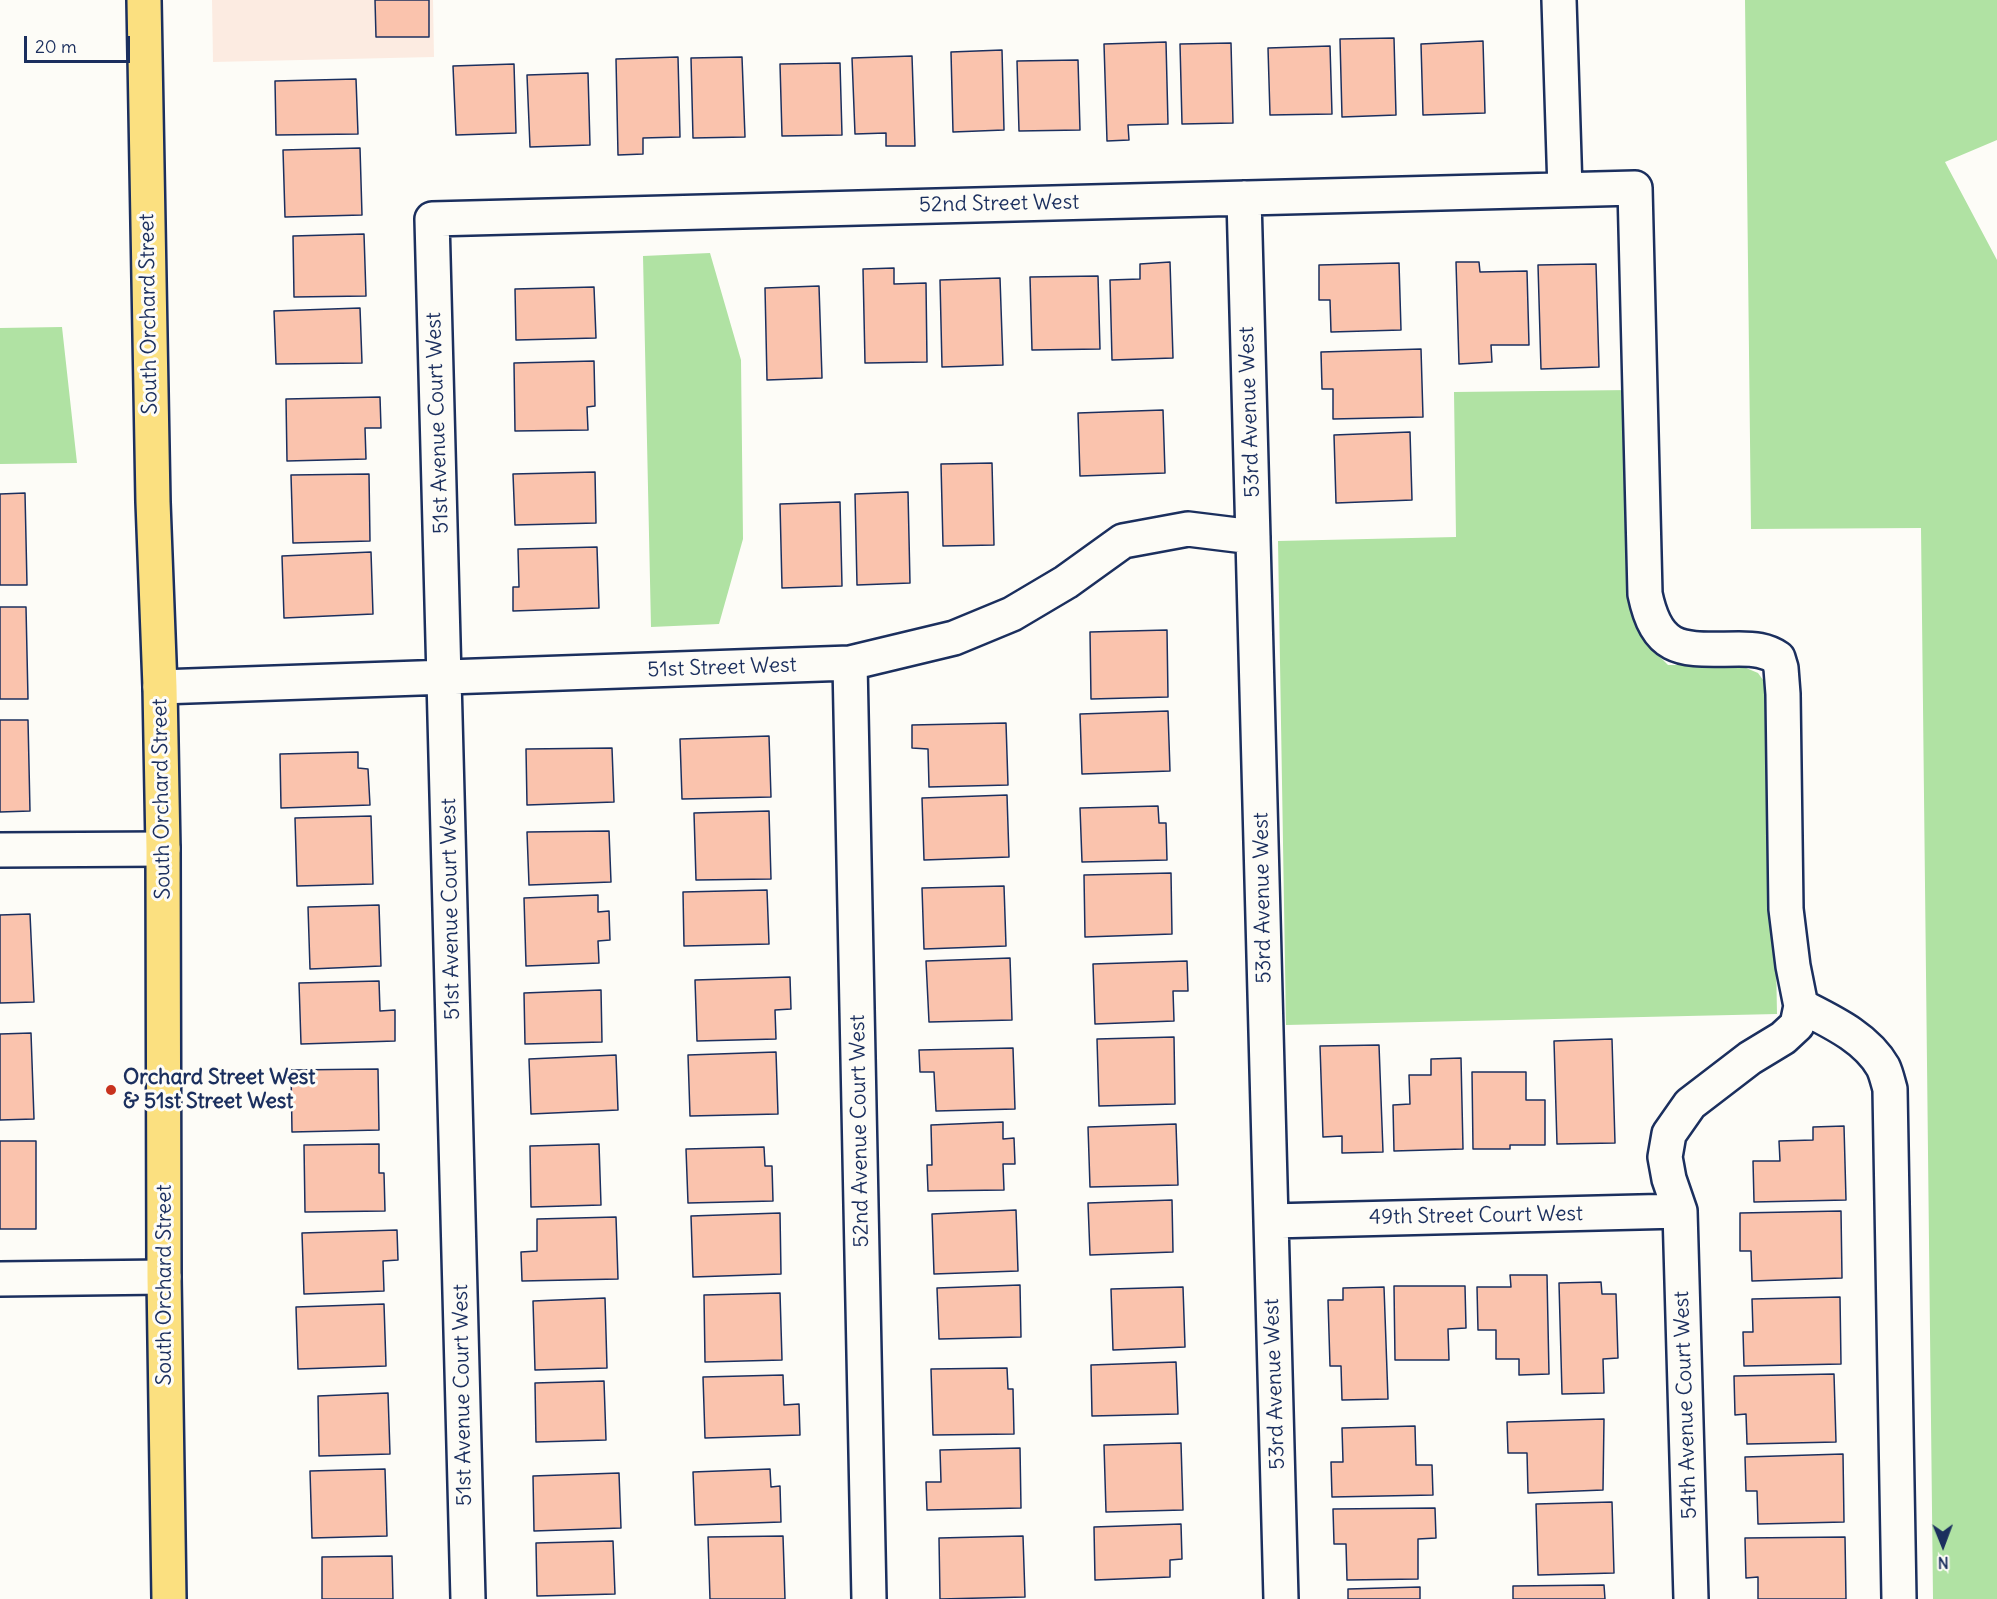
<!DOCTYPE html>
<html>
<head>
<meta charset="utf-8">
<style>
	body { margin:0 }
	#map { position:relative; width:1997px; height:1599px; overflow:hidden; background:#fdfcf7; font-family:Delius,sans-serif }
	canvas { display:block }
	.north { position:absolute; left:1913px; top:1515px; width:60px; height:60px; -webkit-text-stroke:4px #fdfcf7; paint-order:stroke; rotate:179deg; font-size:16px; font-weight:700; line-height:24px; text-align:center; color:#1b2f5e }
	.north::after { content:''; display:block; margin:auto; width:21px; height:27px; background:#1b2f5e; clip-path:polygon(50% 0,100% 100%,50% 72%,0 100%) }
	.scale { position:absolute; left:24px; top:36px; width:106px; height:27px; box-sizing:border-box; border:3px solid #1b2f5e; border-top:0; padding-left:8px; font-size:18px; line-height:21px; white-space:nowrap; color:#1b2f5e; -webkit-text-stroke:4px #fdfcf7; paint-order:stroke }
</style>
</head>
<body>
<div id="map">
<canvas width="1997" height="1599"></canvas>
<div class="north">N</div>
<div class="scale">20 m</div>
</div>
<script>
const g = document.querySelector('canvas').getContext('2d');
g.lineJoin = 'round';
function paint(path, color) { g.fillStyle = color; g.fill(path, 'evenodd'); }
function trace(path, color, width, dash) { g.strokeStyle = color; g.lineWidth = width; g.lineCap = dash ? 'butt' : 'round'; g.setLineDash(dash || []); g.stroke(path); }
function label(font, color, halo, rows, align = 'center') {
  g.font = font + ' Delius,sans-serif'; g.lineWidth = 6; g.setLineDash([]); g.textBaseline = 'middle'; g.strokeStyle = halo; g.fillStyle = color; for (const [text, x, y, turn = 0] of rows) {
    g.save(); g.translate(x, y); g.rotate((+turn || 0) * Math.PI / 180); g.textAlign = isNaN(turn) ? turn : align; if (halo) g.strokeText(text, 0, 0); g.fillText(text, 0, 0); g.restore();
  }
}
paint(new Path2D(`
	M 212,0 L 433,0 L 434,57 L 213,62 Z`), '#fcebe1');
paint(new Path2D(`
	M 1745,0 L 1997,0 L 1997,140 L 1945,162 L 1997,260 L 1997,1599 L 1933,1599 L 1921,528 L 1751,529 Z
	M 710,253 L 741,360 L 743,539 L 719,624 L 651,627 L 643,256 Z
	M 62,327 L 77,463 L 0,464 L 0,328 Z
	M 1631,390 L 1634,616 L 1645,642 L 1668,665 L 1739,665 L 1758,673 L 1771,691 L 1777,1014 L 1286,1025 L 1278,541 L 1456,537 L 1454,392 Z`), '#b0e2a3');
const building = new Path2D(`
	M 375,0 L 429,0 L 429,37 L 376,37 Z
	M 1394,38 L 1396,115 L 1342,117 L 1340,39 Z
	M 1483,41 L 1485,113 L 1423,115 L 1421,44 Z
	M 1166,42 L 1168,124 L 1128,125 L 1129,140 L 1107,141 L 1104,44 Z
	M 1231,43 L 1233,123 L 1182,124 L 1180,44 Z
	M 1330,46 L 1332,114 L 1270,115 L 1268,48 Z
	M 1002,50 L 1004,130 L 953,132 L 951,52 Z
	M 912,56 L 915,146 L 886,146 L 886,133 L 855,134 L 852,58 Z
	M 678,57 L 680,137 L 643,138 L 643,154 L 618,155 L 616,59 Z
	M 742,57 L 745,137 L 693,138 L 691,58 Z
	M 1078,60 L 1080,130 L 1019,131 L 1017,61 Z
	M 840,63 L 842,135 L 782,136 L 780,64 Z
	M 514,64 L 516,133 L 456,135 L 453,66 Z
	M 588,73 L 590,145 L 530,147 L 527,75 Z
	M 356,79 L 358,134 L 276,135 L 275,81 Z
	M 360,148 L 362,215 L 285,217 L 283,150 Z
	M 364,234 L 366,296 L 294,297 L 293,236 Z
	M 1170,262 L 1173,358 L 1112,360 L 1110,280 L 1140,279 L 1140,264 Z
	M 1456,262 L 1479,262 L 1480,272 L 1527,271 L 1529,345 L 1491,345 L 1492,362 L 1459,364 Z
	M 1399,263 L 1401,330 L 1331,332 L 1330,300 L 1319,300 L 1319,265 Z
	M 1596,264 L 1599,367 L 1541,369 L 1538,265 Z
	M 894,268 L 894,284 L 926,283 L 927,362 L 865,363 L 863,269 Z
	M 1098,276 L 1100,349 L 1032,350 L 1030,277 Z
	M 1000,278 L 1003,365 L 942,367 L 940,280 Z
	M 819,286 L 822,378 L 767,380 L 765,288 Z
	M 594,287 L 596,338 L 516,340 L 515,289 Z
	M 360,308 L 362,363 L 276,364 L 274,311 Z
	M 1421,349 L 1423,417 L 1333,419 L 1333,389 L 1322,389 L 1321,352 Z
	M 594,361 L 595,406 L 587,407 L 588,430 L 515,431 L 514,363 Z
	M 380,397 L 381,428 L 365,428 L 366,459 L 287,461 L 286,399 Z
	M 1163,410 L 1165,473 L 1080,476 L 1078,413 Z
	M 1410,432 L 1412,500 L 1336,503 L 1334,435 Z
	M 992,463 L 994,545 L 943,546 L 941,464 Z
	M 595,472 L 596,523 L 515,525 L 513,474 Z
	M 369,474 L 370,541 L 293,543 L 291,475 Z
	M 908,492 L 910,583 L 857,585 L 855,494 Z
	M 25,493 L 27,585 L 0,585 L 0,494 Z
	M 840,502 L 842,586 L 782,588 L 780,504 Z
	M 597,547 L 599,608 L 513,611 L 513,587 L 519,587 L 518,549 Z
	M 371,552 L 373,614 L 284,618 L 282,556 Z
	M 0,607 L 26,607 L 28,699 L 0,699 Z
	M 1167,630 L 1168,697 L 1091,699 L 1090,632 Z
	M 1168,711 L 1170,771 L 1082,774 L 1080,714 Z
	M 0,720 L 28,720 L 30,811 L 0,812 Z
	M 1006,723 L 1008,785 L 929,787 L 928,749 L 912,748 L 912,725 Z
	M 769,736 L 771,797 L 682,799 L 680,739 Z
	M 612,748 L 614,802 L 527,805 L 526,749 Z
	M 358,752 L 358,768 L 368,769 L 370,805 L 281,808 L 280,754 Z
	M 1007,795 L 1009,857 L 924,860 L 922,798 Z
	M 1158,806 L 1159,823 L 1166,823 L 1167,860 L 1082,862 L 1080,808 Z
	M 769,811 L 771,879 L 696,880 L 694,813 Z
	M 371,816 L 373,884 L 297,886 L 295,818 Z
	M 609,831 L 611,882 L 529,885 L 527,832 Z
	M 1171,873 L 1172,934 L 1085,937 L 1084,875 Z
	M 1004,886 L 1006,946 L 924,949 L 922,888 Z
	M 767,890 L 769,944 L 684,946 L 683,892 Z
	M 598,895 L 598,912 L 609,911 L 610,940 L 598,941 L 599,963 L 526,966 L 524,898 Z
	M 379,905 L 381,966 L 310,969 L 308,907 Z
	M 30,914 L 34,1002 L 0,1003 L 0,915 Z
	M 1010,958 L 1012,1020 L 929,1022 L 926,961 Z
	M 1187,961 L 1188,991 L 1173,991 L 1174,1021 L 1095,1024 L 1093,964 Z
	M 790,977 L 791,1009 L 775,1010 L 776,1039 L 697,1041 L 695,980 Z
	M 379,981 L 380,1011 L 395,1010 L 395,1041 L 301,1044 L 299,983 Z
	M 601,990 L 602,1042 L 525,1044 L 524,993 Z
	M 31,1033 L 34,1119 L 0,1120 L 0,1034 Z
	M 1174,1037 L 1175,1104 L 1099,1106 L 1097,1039 Z
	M 1612,1039 L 1615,1143 L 1557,1144 L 1554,1041 Z
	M 1379,1045 L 1383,1152 L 1342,1153 L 1342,1136 L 1323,1137 L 1320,1046 Z
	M 1013,1048 L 1015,1109 L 936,1111 L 934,1072 L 920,1072 L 919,1050 Z
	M 776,1052 L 778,1114 L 690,1116 L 688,1055 Z
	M 616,1055 L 618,1110 L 531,1114 L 529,1059 Z
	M 1461,1058 L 1463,1149 L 1394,1151 L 1393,1105 L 1410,1104 L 1409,1075 L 1431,1075 L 1431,1059 Z
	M 378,1069 L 379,1130 L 292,1132 L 291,1070 Z
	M 1472,1072 L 1526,1072 L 1526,1100 L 1545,1100 L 1545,1145 L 1510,1145 L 1510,1149 L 1473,1149 Z
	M 1003,1122 L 1003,1139 L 1014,1138 L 1015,1164 L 1003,1164 L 1004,1190 L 928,1191 L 927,1165 L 932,1165 L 931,1125 Z
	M 1176,1124 L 1178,1185 L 1090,1187 L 1088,1127 Z
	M 1844,1126 L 1846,1200 L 1754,1202 L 1753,1161 L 1780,1161 L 1779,1141 L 1813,1140 L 1813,1127 Z
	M 0,1141 L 36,1141 L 36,1229 L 0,1229 Z
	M 379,1144 L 379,1173 L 384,1173 L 385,1211 L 305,1212 L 304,1145 Z
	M 599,1144 L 601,1205 L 531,1207 L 530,1146 Z
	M 764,1147 L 765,1166 L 772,1166 L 773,1201 L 688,1203 L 686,1149 Z
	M 1172,1200 L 1173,1252 L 1090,1255 L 1088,1203 Z
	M 1016,1210 L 1018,1271 L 934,1274 L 932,1214 Z
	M 1841,1211 L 1842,1278 L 1752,1281 L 1751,1251 L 1740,1251 L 1740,1213 Z
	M 780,1213 L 781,1274 L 693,1277 L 691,1216 Z
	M 616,1217 L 618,1279 L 522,1281 L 521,1252 L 537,1251 L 537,1219 Z
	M 397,1230 L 398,1260 L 383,1261 L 384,1291 L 304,1294 L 302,1233 Z
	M 1510,1275 L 1547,1275 L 1549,1374 L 1519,1375 L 1519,1359 L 1496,1359 L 1496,1330 L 1478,1330 L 1477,1287 L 1511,1287 Z
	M 1601,1282 L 1602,1294 L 1616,1294 L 1618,1358 L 1603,1359 L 1604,1393 L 1562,1394 L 1559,1283 Z
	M 1020,1285 L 1021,1337 L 939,1339 L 937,1288 Z
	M 1394,1286 L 1465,1286 L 1466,1328 L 1448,1329 L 1449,1360 L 1395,1360 Z
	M 1183,1287 L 1185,1347 L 1113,1350 L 1111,1289 Z
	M 1384,1287 L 1388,1399 L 1342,1400 L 1341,1366 L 1330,1366 L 1328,1300 L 1343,1300 L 1343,1288 Z
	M 780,1293 L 782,1360 L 705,1362 L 704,1295 Z
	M 1840,1297 L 1841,1364 L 1744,1366 L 1743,1332 L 1753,1332 L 1752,1299 Z
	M 605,1298 L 607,1368 L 535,1370 L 533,1301 Z
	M 384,1304 L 386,1366 L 298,1369 L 296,1307 Z
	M 1176,1362 L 1178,1414 L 1092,1416 L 1091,1365 Z
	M 1007,1368 L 1008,1389 L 1013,1389 L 1014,1434 L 933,1435 L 931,1369 Z
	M 1834,1374 L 1836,1442 L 1747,1444 L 1746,1414 L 1735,1415 L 1734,1376 Z
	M 783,1375 L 784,1405 L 799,1404 L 800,1435 L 705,1438 L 703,1377 Z
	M 604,1381 L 606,1440 L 536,1442 L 535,1383 Z
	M 388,1393 L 390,1454 L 319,1456 L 318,1396 Z
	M 1604,1419 L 1603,1490 L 1528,1493 L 1527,1453 L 1508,1453 L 1507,1422 Z
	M 1415,1426 L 1416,1465 L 1432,1465 L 1433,1495 L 1332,1497 L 1331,1462 L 1343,1462 L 1342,1428 Z
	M 1181,1443 L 1183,1510 L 1106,1512 L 1104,1445 Z
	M 1020,1448 L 1021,1508 L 927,1510 L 926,1482 L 941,1482 L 940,1450 Z
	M 1843,1454 L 1844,1522 L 1758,1524 L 1757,1491 L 1746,1491 L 1745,1457 Z
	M 385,1469 L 387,1536 L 312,1538 L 310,1471 Z
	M 770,1469 L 771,1487 L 780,1486 L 781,1522 L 695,1525 L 693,1472 Z
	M 619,1473 L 621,1528 L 534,1531 L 533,1476 Z
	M 1612,1502 L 1614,1573 L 1538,1575 L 1536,1504 Z
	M 1435,1508 L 1436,1538 L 1418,1539 L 1418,1579 L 1347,1580 L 1346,1544 L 1334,1544 L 1333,1509 Z
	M 1181,1524 L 1182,1559 L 1170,1560 L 1170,1577 L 1095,1580 L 1094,1527 Z
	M 783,1536 L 785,1599 L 710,1599 L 708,1537 Z
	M 1023,1536 L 1025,1597 L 940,1599 L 939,1538 Z
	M 1845,1537 L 1846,1599 L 1758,1599 L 1758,1577 L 1746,1578 L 1745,1538 Z
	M 613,1541 L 615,1594 L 537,1596 L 536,1543 Z
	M 392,1556 L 393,1599 L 322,1599 L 322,1557 Z
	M 1604,1585 L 1605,1599 L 1513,1599 L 1513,1586 Z
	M 1420,1587 L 1420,1599 L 1348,1599 L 1348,1589 Z`);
paint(building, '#fac3ad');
trace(building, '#1b2f5e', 1.5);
const minor = new Path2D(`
	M 1559,0 L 1565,190
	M 1244,198 L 1281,1599
	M 850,663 L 869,1599
	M 160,687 L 850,663 L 954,638 L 1012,614 L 1066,582 L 1123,541 L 1188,529 L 1253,537
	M 0,850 L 163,849
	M 1801,1006 C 1830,1021 1866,1037 1883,1067 C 1886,1073 1888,1082 1890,1089 L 1899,1599
	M 1271,1221 L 1680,1211
	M 0,1279 L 164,1277
	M 468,1599 L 432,219 L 1635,188 L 1645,594 C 1658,656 1685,649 1739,649 C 1754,649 1766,650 1778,658 L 1781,668 L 1783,694 L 1786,909 L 1793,966 L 1801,1006 L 1797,1025 L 1783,1038 L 1750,1058 L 1690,1104 L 1669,1134 L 1665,1157 L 1669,1179 L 1680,1211 L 1691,1599`);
const major = new Path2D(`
	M 144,0 L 153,502 L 160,687 L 163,849 L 164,1277 L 169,1599`);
trace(minor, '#1b2f5e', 38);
trace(major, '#1b2f5e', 38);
trace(minor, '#fdfcf7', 33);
trace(major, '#fbe080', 33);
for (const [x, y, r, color] of [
	[111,1090,6,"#c8321e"]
]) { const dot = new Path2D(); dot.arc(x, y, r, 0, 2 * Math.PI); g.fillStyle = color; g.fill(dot); trace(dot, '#fdfcf7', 2); }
label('21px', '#1b2f5e', '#fdfcf7', [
	["52nd Street West",999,204,-1],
	["South Orchard Street",149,314,-91],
	["53rd Avenue West",1250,412,-92],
	["51st Avenue Court West",438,423,-92],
	["51st Street West",722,668,-2],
	["South Orchard Street",162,799,-91],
	["53rd Avenue West",1263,898,-91],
	["51st Avenue Court West",451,909,-91],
	["52nd Avenue Court West",860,1131,-91],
	["49th Street Court West",1476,1216,-1],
	["South Orchard Street",165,1285,-90],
	["53rd Avenue West",1275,1384,-92],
	["51st Avenue Court West",463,1395,-91],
	["54th Avenue Court West",1686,1405,-92]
]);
label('bold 21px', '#1b2f5e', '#fdfcf7', [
	["Orchard Street West",123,1078],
	["& 51st Street West",123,1102]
], 'left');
</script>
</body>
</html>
